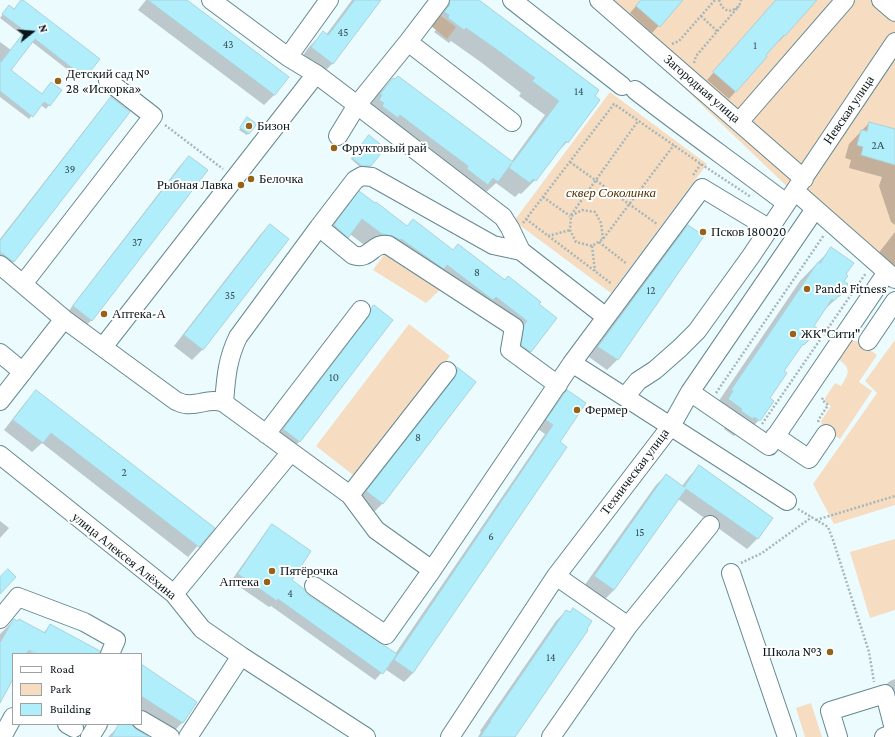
<!DOCTYPE html>
<html>
<head>
<meta charset="utf-8">
<style>
	body { margin:0 }
	#map { position:relative; width:895px; height:737px; overflow:hidden; background:#ecfbfe; font-family:"Crimson Pro",serif }
	canvas { display:block }
	.legend { position:absolute; left:12px; top:653px; width:130px; height:72px; box-sizing:border-box; background:#fff; border:1px solid #9da2a3; margin:0; padding:5px 7px; list-style:none; font-size:12px; color:#09161a }
	.legend li { display:flex; align-items:center; gap:8px; height:20px }
	.legend b { width:20px; border:1px solid #9da2a3 }
	.north { position:absolute; left:12px; top:12px; width:40px; height:40px; -webkit-text-stroke:3px #fff; paint-order:stroke; rotate:73deg; font-size:11px; font-weight:700; line-height:16px; text-align:center; color:#09161a }
	.north::after { content:''; display:block; margin:auto; width:14px; height:18px; background:#09161a; clip-path:polygon(50% 0,100% 100%,50% 72%,0 100%) }
</style>
</head>
<body>
<div id="map">
<canvas width="895" height="737"></canvas>
<ul class="legend">
<li><b style="height:5px;background:#fff"></b>Road</li>
<li><b style="height:11px;background:#f6ddc1"></b>Park</li>
<li><b style="height:11px;background:#b0eefc"></b>Building</li>
</ul>
<div class="north">N</div>
</div>
<script>
const g = document.querySelector('canvas').getContext('2d');
g.lineJoin = 'round';
function paint(path, color) { g.fillStyle = color; g.fill(path, 'evenodd'); }
function trace(path, color, width, dash) { g.strokeStyle = color; g.lineWidth = width; g.lineCap = dash ? 'butt' : 'round'; g.setLineDash(dash || []); g.stroke(path); }
function label(font, color, halo, rows, align = 'center') {
  g.font = font + ' "Crimson Pro",serif'; g.lineWidth = 4; g.setLineDash([]); g.textBaseline = 'middle'; g.strokeStyle = halo; g.fillStyle = color; for (const [text, x, y, turn = 0] of rows) {
    g.save(); g.translate(x, y); g.rotate((+turn || 0) * Math.PI / 180); g.textAlign = isNaN(turn) ? turn : align; if (halo) g.strokeText(text, 0, 0); g.fillText(text, 0, 0); g.restore();
  }
}
paint(new Path2D(`
	M 590,0 L 895,0 L 895,285 L 799,198 L 607,14 Z
	M 437,13 L 456,27 L 447,39 L 429,24 Z
	M 610,92 L 707,164 L 611,293 L 514,221 Z
	M 386,252 L 441,289 L 426,303 L 373,270 Z
	M 409,324 L 450,356 L 357,478 L 316,446 Z
	M 895,340 L 895,505 L 834,524 L 813,484 L 877,393 L 865,381 Z
	M 852,341 L 857,341 L 877,355 L 859,382 L 872,391 L 840,439 L 822,426 L 821,421 L 831,406 L 825,402 L 825,398 L 835,383 L 841,386 C 849,373 852,369 838,359 L 850,342 Z
	M 895,539 L 895,610 L 870,618 L 850,552 Z
	M 811,703 L 822,737 L 805,737 L 796,708 Z`), '#f6ddc1');
paint(new Path2D(`
	M 146,0 L 185,0 L 274,95 L 264,105 L 138,10 Z
	M 352,0 L 380,0 L 332,64 L 318,78 L 298,62 L 309,47 L 323,33 L 326,35 Z
	M 443,0 L 477,0 L 598,91 L 567,142 L 553,157 L 535,180 L 521,194 L 519,193 L 515,197 L 496,183 L 483,195 L 366,108 L 379,93 L 393,79 L 511,162 L 545,115 L 519,96 L 521,93 L 482,63 L 451,41 L 449,43 L 434,32 L 436,30 L 431,26 Z
	M 641,0 L 682,0 L 652,33 L 630,13 Z
	M 776,0 L 815,1 L 784,36 L 778,42 L 777,42 L 765,55 L 766,57 L 729,99 L 707,80 Z
	M 6,10 L 85,77 L 81,80 L 32,42 L 10,71 L 41,95 L 60,91 L 46,109 L 41,105 L 29,119 L 0,97 L 0,42 L 11,50 L 22,35 L 0,18 Z
	M 111,99 L 128,112 L 13,262 L 3,272 L 0,270 L 0,239 L 101,109 Z
	M 246,120 L 255,124 L 247,135 L 239,130 Z
	M 869,123 L 895,130 L 895,225 L 891,222 L 879,186 L 882,177 L 849,168 L 851,160 L 845,158 L 849,144 Z
	M 369,137 L 370,166 L 368,167 L 360,167 L 351,159 Z
	M 189,157 L 92,320 L 81,330 L 64,317 L 179,167 Z
	M 360,193 L 407,227 L 453,251 L 504,281 L 508,277 L 538,305 L 556,318 L 530,352 L 516,366 L 508,360 L 510,340 L 514,335 L 386,252 L 368,248 L 350,234 L 334,251 L 320,240 L 346,207 Z
	M 270,225 L 288,239 L 202,350 L 192,360 L 174,346 L 260,235 Z
	M 688,226 L 702,236 L 617,360 L 607,370 L 589,357 L 678,236 Z
	M 895,232 L 895,271 L 877,255 Z
	M 831,249 L 844,275 L 839,296 L 821,313 L 812,326 L 807,340 L 798,349 L 783,372 L 769,398 L 759,420 L 742,438 L 736,434 L 734,436 L 724,429 L 725,427 L 714,408 L 800,281 Z
	M 374,306 L 392,320 L 299,442 L 289,452 L 274,440 L 360,328 L 361,320 L 364,316 Z
	M 457,368 L 475,382 L 382,504 L 372,514 L 357,502 L 445,389 L 448,383 L 447,378 Z
	M 36,392 L 213,528 L 188,557 L 42,443 L 32,452 L 4,430 L 26,402 Z
	M 567,392 L 558,442 L 413,673 L 404,682 L 385,669 L 375,680 L 271,606 L 269,607 L 231,581 L 265,533 L 272,525 L 291,580 L 307,595 L 395,654 L 545,434 L 538,429 L 558,401 Z
	M 699,466 L 772,518 L 757,539 L 747,549 L 678,499 L 614,590 L 604,600 L 584,586 L 656,485 L 666,475 L 682,486 L 689,477 Z
	M 0,521 L 9,528 L 0,538 Z
	M 566,611 L 514,737 L 478,737 L 481,732 L 480,731 L 556,621 Z
	M 14,620 L 43,633 L 50,626 L 90,654 L 39,654 L 25,646 L 24,648 L 35,654 L 13,654 L 13,677 L 0,698 L 0,634 Z
	M 141,666 L 196,702 L 182,723 L 172,733 L 141,712 Z
	M 895,679 L 895,715 L 884,686 L 890,681 Z
	M 122,724 L 129,724 L 135,730 L 147,737 L 108,737 L 120,725 Z`), '#0003');
const building = new Path2D(`
	M 21,0 L 23,0 L 100,59 L 85,78 L 35,39 L 11,70 L 42,94 L 51,82 L 62,90 L 50,106 L 44,102 L 33,117 L 0,91 L 0,61 L 1,62 L 25,31 L 2,14 L 9,5 L 14,9 Z
	M 148,0 L 187,0 L 289,77 L 275,95 Z
	M 355,0 L 381,0 L 333,64 L 311,47 L 323,31 L 328,35 Z
	M 450,0 L 479,0 L 599,90 L 595,96 L 600,100 L 568,143 L 566,141 L 536,181 L 533,179 L 530,183 L 509,168 L 512,163 L 498,182 L 493,178 L 488,185 L 467,169 L 468,166 L 429,137 L 400,115 L 398,118 L 382,106 L 384,103 L 379,100 L 382,95 L 380,94 L 393,78 L 395,79 L 398,76 L 513,162 L 559,101 L 532,81 L 535,78 L 496,49 L 466,28 L 464,30 L 448,18 L 449,15 L 444,12 L 449,6 Z
	M 641,0 L 683,0 L 660,27 L 636,6 Z
	M 776,0 L 817,0 L 785,36 L 784,35 L 766,55 L 767,57 L 736,92 L 713,72 Z
	M 111,97 L 130,112 L 14,262 L 0,252 L 0,241 Z
	M 247,117 L 257,124 L 249,134 L 240,128 Z
	M 869,122 L 895,129 L 895,165 L 861,155 L 863,147 L 857,145 L 861,130 L 867,131 Z
	M 369,135 L 385,148 L 371,166 L 362,166 L 352,158 Z
	M 189,156 L 208,170 L 92,321 L 73,306 Z
	M 359,191 L 375,203 L 376,202 L 407,226 L 413,219 L 453,250 L 458,244 L 505,280 L 508,276 L 541,302 L 539,304 L 557,318 L 531,352 L 521,345 L 524,325 L 527,321 L 496,297 L 493,300 L 447,265 L 444,269 L 401,239 L 400,240 L 393,236 L 382,234 L 362,219 L 348,238 L 334,225 Z
	M 270,224 L 289,239 L 203,350 L 184,335 Z
	M 688,225 L 704,236 L 618,360 L 598,347 Z
	M 831,247 L 854,263 L 846,274 L 848,276 L 844,281 L 848,284 L 840,296 L 838,296 L 834,301 L 832,299 L 814,326 L 817,328 L 808,341 L 804,345 L 803,344 L 784,371 L 787,373 L 770,398 L 774,401 L 760,421 L 754,417 L 753,419 L 741,411 L 742,409 L 728,399 L 733,391 L 731,390 L 818,262 L 820,263 Z
	M 374,305 L 393,320 L 300,442 L 283,429 L 369,316 L 371,309 Z
	M 457,367 L 476,382 L 383,504 L 366,491 L 455,377 L 457,372 Z
	M 36,390 L 215,528 L 199,547 L 51,433 L 43,443 L 13,420 Z
	M 567,390 L 586,403 L 560,442 L 567,447 L 413,673 L 394,660 L 553,425 L 546,420 Z
	M 699,465 L 773,518 L 758,539 L 686,489 L 614,590 L 594,576 L 666,474 L 684,487 Z
	M 272,524 L 311,551 L 292,580 L 304,589 L 308,595 L 397,654 L 383,674 L 278,599 L 277,601 L 238,574 Z
	M 8,569 L 16,577 L 0,594 L 0,577 Z
	M 573,608 L 592,621 L 587,629 L 588,630 L 515,737 L 480,737 L 491,721 L 490,721 L 566,610 L 570,612 Z
	M 14,619 L 18,621 L 19,619 L 45,633 L 50,624 L 100,651 L 100,654 L 37,654 L 29,650 L 26,654 L 13,654 L 13,679 L 0,703 L 0,643 Z
	M 141,664 L 197,702 L 183,723 L 141,696 Z
	M 119,724 L 131,724 L 136,729 L 149,737 L 112,737 Z`);
paint(building, '#b0eefc');
trace(building, '#acd1da', 1);
const minor = new Path2D(`
	M 211,0 L 288,57 L 316,74 L 357,105 L 338,136
	M 512,0 L 622,86
	M 599,0 L 804,179
	M 881,0 L 895,12
	M 408,42 L 440,0
	M 288,57 L 329,0
	M 635,90 C 685,129 736,165 786,203
	M 512,122 L 408,42 L 357,105 L 503,217 L 510,228 L 521,251
	M 739,122 L 845,0
	M 795,191 L 895,279
	M 815,209 L 690,392 L 769,446 L 887,272
	M 0,265 L 64,319 L 176,401 C 179,402 183,404 186,404 C 199,406 211,397 224,403 L 350,495 L 376,530 L 432,570 L 572,363 L 702,188 L 770,229
	M 23,284 L 153,116 L 108,81
	M 868,341 L 895,301
	M 103,347 L 316,74
	M 0,353 L 23,372
	M 572,363 L 787,501
	M 558,385 L 510,350 L 514,327 L 388,245 C 372,242 370,261 353,255 L 319,227 L 355,180 L 362,176 L 372,177 L 493,245 L 521,251 L 606,317
	M 625,397 L 638,381 L 655,370 L 680,348 L 697,331 L 751,256 L 895,42
	M 0,401 L 64,319
	M 224,403 C 226,378 227,360 238,337 L 319,227
	M 266,434 L 361,310
	M 775,436 L 809,459 L 826,434
	M 0,455 L 174,594 L 202,629 L 241,656 L 366,737
	M 350,495 L 447,371
	M 731,573 L 787,737
	M 556,576 L 628,626
	M 314,586 L 386,635 L 432,570
	M 174,594 L 291,452
	M 0,619 L 18,597 L 84,622 L 116,640 L 110,654
	M 141,720 L 170,737
	M 67,724 L 74,728
	M 2,737 L 13,717
	M 90,737 L 98,724
	M 188,737 L 241,656
	M 450,737 L 556,576 L 671,426 L 690,392
	M 551,737 L 628,626 L 710,525
	M 838,737 L 830,711 L 885,694 L 895,733 L 884,737`);
trace(minor, '#668991', 20);
trace(new Path2D(`
	M 719,0 L 722,7 L 728,11 C 735,10 740,7 741,0
	M 701,16 L 717,31
	M 672,44 L 679,41 L 715,0
	M 694,63 L 696,56 L 739,6
	M 165,125 L 223,169
	M 570,162 L 657,224
	M 693,175 L 701,164
	M 543,197 L 570,216
	M 571,215 L 638,121
	M 526,219 L 612,284
	M 523,223 L 614,104 L 701,164 L 751,197
	M 548,236 L 570,230
	M 603,239 L 601,223 L 595,212 L 582,210 L 571,216 L 570,230 L 576,242 L 592,246 L 603,239 L 674,145
	M 599,242 L 627,264
	M 592,246 L 595,271
	M 716,393 L 824,235
	M 818,422 L 819,419 L 828,405 L 822,400 L 823,396
	M 762,424 L 866,273
	M 798,509 L 828,527 L 833,540 L 869,652 L 874,682
	M 816,520 L 895,496
	M 741,563 L 762,553 L 812,517`), '#a7b6b9', 2.5, [2, 2]);
trace(minor, '#fff', 18);
for (const [x, y, r, color] of [
	[58,81,4,"#966316"],
	[249,126,4,"#966316"],
	[334,148,4,"#966316"],
	[251,179,4,"#966316"],
	[241,185,4,"#966316"],
	[703,232,4,"#966316"],
	[807,289,4,"#966316"],
	[104,314,4,"#966316"],
	[793,334,4,"#966316"],
	[577,410,4,"#966316"],
	[272,571,4,"#966316"],
	[267,582,4,"#966316"],
	[830,652,4,"#966316"]
]) { const dot = new Path2D(); dot.arc(x, y, r, 0, 2 * Math.PI); g.fillStyle = color; g.fill(dot); trace(dot, '#fff', 1.5); }
label('11px', '#334c52', null, [
	["45",343,33],
	["43",228,45],
	["1",755,46],
	["14",579,92],
	["2А",878,146],
	["39",70,170],
	["37",137,243],
	["8",477,273],
	["12",651,291],
	["35",230,296],
	["10",334,378],
	["8",418,438],
	["2",124,473],
	["15",640,533],
	["6",491,537],
	["4",290,594],
	["14",551,658]
]);
label('13px', '#09161a', '#fff', [
	["Детский сад №",66,74],
	["28 «Искорка»",66,89],
	["Бизон",257,126],
	["Фруктовый рай",342,148],
	["Белочка",259,179],
	["Рыбная Лавка",233,185,"right"],
	["Псков 180020",711,232],
	["Panda Fitness",815,289],
	["Аптека-А",112,314],
	["ЖК\"Сити\"",801,334],
	["Фермер",585,410],
	["Пятёрочка",280,571],
	["Аптека",259,582,"right"],
	["Школа №3",822,652,"right"]
], 'left');
label('13px', '#09161a', '#fff', [
	["Загородная улица",702,89,41],
	["Невская улица",849,110,-56],
	["Техническая улица",635,472,-53],
	["улица Алексея Алёхина",124,556,39]
]);
label('italic 13px', '#533200', '#fff', [
	["сквер Соколинка",611,193]
]);
</script>
</body>
</html>
